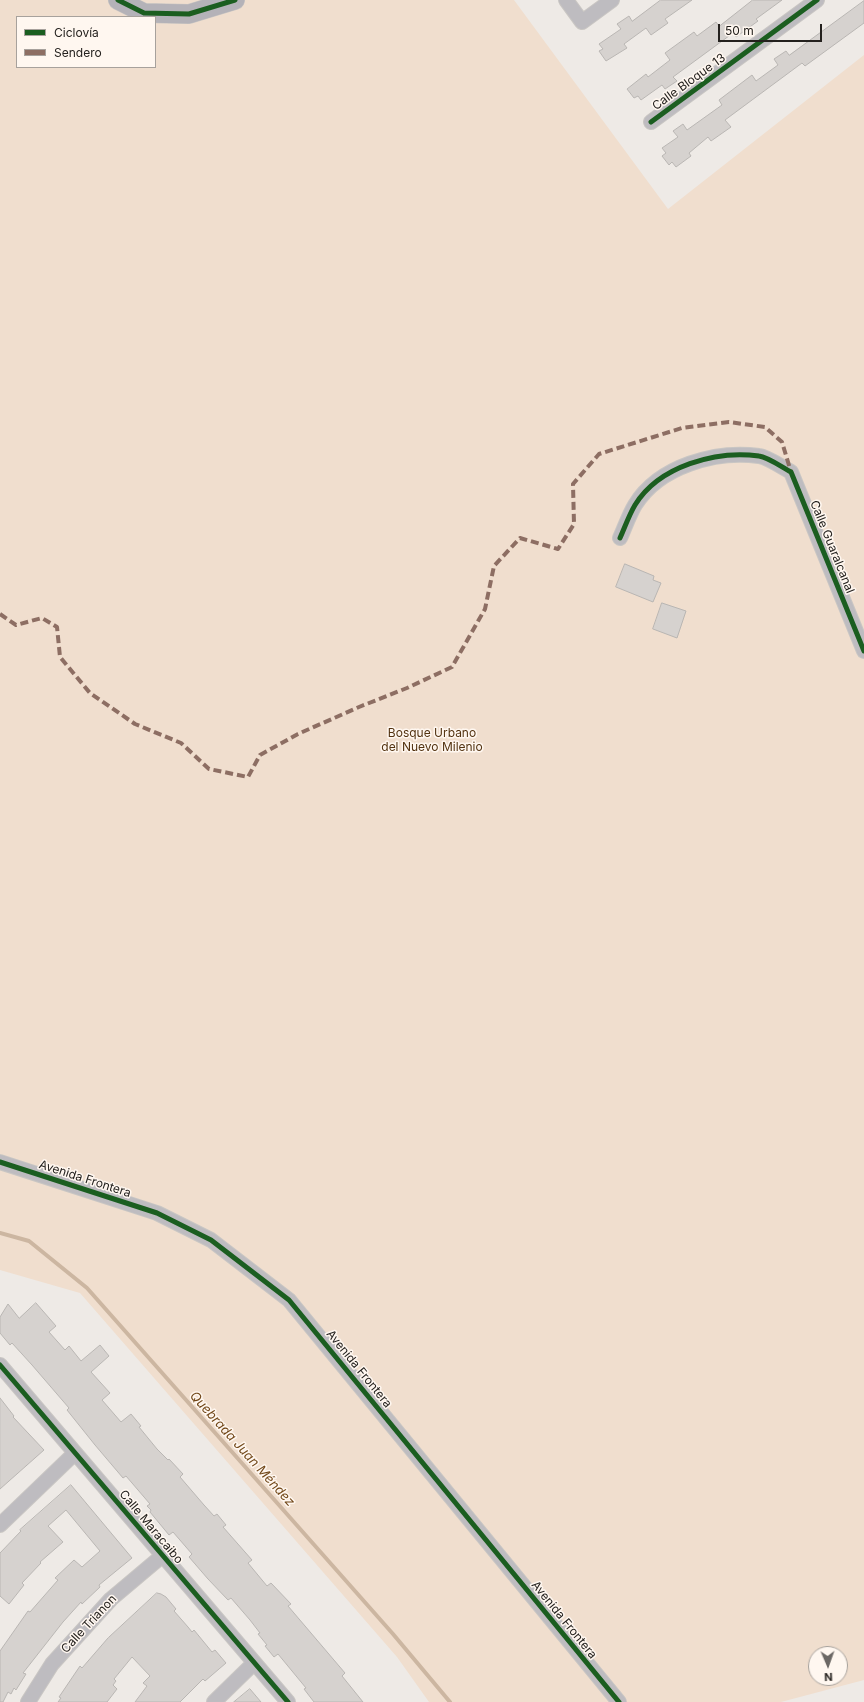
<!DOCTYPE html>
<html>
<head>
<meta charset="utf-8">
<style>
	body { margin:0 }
	#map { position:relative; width:864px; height:1702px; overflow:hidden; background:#eeeae6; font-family:Inter,sans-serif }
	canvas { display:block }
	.legend { position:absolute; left:16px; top:16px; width:140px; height:52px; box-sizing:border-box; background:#fff7f0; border:1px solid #a7a19c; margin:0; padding:5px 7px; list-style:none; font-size:12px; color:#24211e }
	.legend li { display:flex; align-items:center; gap:8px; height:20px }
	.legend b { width:20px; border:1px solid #a7a19c }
	.north { position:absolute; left:808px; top:1646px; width:40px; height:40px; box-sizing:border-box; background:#fff7f0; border:1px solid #a7a19c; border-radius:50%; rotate:178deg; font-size:11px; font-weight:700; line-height:16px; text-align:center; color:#24211e }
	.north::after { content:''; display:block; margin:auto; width:14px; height:18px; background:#6b6764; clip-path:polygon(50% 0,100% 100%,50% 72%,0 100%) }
	.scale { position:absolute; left:718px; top:24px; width:104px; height:18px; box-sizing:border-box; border:2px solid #24211e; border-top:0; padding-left:5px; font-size:12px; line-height:14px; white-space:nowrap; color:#24211e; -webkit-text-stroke:3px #fff7f0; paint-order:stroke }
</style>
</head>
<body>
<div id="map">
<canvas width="864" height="1702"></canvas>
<ul class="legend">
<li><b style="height:5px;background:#1b5e20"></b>Ciclovía</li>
<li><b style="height:5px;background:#8d6e63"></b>Sendero</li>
</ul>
<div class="north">N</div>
<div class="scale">50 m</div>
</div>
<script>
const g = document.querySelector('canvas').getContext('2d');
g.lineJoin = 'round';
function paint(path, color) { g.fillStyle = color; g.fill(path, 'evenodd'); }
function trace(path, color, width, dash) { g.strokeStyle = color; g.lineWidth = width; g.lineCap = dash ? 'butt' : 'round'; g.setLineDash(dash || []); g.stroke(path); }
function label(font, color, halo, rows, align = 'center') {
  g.font = font + ' Inter,sans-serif'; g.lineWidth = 3; g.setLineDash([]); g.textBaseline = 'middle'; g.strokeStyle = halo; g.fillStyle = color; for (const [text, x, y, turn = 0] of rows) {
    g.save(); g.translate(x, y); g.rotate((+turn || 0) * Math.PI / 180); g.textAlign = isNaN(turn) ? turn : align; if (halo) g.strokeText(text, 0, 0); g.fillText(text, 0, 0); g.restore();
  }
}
paint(new Path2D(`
	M 0,0 L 514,0 L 668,209 L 864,55 L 864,1680 L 781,1702 L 429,1702 L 397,1657 L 80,1293 L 0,1270 ZM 17,17 L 155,17 L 155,67 L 17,67 ZM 816,1654 L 840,1654 L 840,1678 L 816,1678 Z`), '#f0dece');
trace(new Path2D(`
	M 0,1233 L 29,1241 L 87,1288 L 393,1634 L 450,1702`), '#ccb6a1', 4);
const building = new Path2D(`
	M 661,0 L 692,0 L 665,19 L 668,23 L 651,35 L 646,28 L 624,44 L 627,48 L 606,61 L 599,51 L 603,49 L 599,44 L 621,29 L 617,24 L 629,16 L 632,21 Z
	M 753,0 L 782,0 L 756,19 L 758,21 L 736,37 L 733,33 L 673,77 L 677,81 L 665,89 L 662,85 L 641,100 L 638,96 L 634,98 L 627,89 L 646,74 L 648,77 L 670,60 L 665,53 L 694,32 L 697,36 L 716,22 L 719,26 Z
	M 864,1 L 864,23 L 805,66 L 802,63 L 725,120 L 731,127 L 711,141 L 708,137 L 689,153 L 691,156 L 676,167 L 672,162 L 669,165 L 662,156 L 666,153 L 662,148 L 678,137 L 673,131 L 683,124 L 687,130 L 722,105 L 719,100 L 752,75 L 756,81 L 778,65 L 774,59 L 786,51 L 789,55 Z
	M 625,564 L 654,576 L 653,580 L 661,583 L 653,602 L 616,587 Z
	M 662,603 L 686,611 L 677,638 L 653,629 Z
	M 36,1303 L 56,1326 L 49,1332 L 65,1350 L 69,1346 L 81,1361 L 100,1345 L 109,1356 L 91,1372 L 110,1393 L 102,1400 L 121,1422 L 131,1414 L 141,1426 L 139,1427 L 157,1449 L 168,1460 L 169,1459 L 183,1474 L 180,1477 L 204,1505 L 214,1516 L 217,1514 L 226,1525 L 223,1527 L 252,1560 L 248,1563 L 267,1586 L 271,1583 L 291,1604 L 288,1606 L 345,1673 L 342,1676 L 363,1702 L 314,1702 L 304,1689 L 306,1688 L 278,1654 L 274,1657 L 265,1646 L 267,1645 L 258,1634 L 260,1633 L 250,1620 L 231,1598 L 228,1600 L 208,1579 L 189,1557 L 192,1554 L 173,1532 L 169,1535 L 150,1512 L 151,1510 L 147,1506 L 150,1504 L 126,1476 L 123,1478 L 95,1445 L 67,1410 L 69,1408 L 32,1365 L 12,1343 L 10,1345 L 0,1333 L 0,1317 L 8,1304 L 19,1318 Z
	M 0,1398 L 14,1416 L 13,1417 L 44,1450 L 0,1489 Z
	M 71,1485 L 132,1558 L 99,1585 L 100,1587 L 82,1604 L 81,1602 L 63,1622 L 23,1673 L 26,1674 L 16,1690 L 14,1688 L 11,1694 L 8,1692 L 3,1702 L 0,1702 L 0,1651 L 28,1611 L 30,1612 L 58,1580 L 55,1578 L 74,1560 L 82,1567 L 100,1551 L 66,1510 L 48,1526 L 63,1542 L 40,1562 L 41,1563 L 22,1583 L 24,1585 L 9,1604 L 0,1596 L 0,1553 L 21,1531 L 20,1530 Z
	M 157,1593 L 161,1594 L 166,1597 L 176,1609 L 174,1611 L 188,1627 L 192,1632 L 194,1630 L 212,1652 L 215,1650 L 226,1663 L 205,1681 L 203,1679 L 180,1702 L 135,1702 L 147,1686 L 143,1683 L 150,1676 L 132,1657 L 114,1679 L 116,1681 L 113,1685 L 117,1689 L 107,1702 L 58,1702 L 61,1698 L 59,1697 L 80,1666 L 82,1668 L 108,1638 Z
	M 250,1689 L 261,1702 L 234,1702 Z`);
paint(building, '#d6d2cf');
trace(building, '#b9b6b3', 1);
const street = new Path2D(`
	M 566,0 L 582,22 L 612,0
	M 651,122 L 817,0
	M 620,538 C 625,527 629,515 635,505 C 659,466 716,450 759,456 C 768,457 783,468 791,472 L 864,651
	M 0,1162 L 157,1213 L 211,1240 L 289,1300 L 619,1702
	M 0,1365 L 288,1702
	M 0,1525 L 75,1453
	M 28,1702 L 52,1664 L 111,1599 L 162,1556
	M 214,1702 L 254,1663`);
const secondary = new Path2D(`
	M 118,0 L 144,13 L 189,14 L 235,0`);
trace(street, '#c9c6c3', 16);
trace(secondary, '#c9c6c3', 20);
trace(street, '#bebcc0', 14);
trace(secondary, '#b4b2b8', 19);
trace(new Path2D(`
	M 0,614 L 16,625 L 42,618 L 57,627 L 60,657 L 90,693 L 135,724 L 181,743 L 209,769 L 248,777 L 260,755 L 298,734 L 359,707 L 407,688 L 452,667 L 485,609 L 494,566 L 520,538 L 558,549 L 574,524 L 573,484 L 599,454 L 682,428 L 729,422 L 765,427 L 782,442 L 791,472`), '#8d6e63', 4, [8, 4]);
trace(new Path2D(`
	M 118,0 L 144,13 L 189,14 L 235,0
	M 651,122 L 817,0
	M 620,538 C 625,527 629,515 635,505 C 659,466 716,450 759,456 C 768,457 783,468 791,472 L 864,651
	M 0,1162 L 157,1213 L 211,1240 L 289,1300 L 619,1702
	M 0,1365 L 288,1702`), '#1b5e20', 5);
label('12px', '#24211e', '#fff7f0', [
	["Calle Bloque 13",689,82,-36],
	["Calle Guaralcanal",832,547,68],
	["Avenida Frontera",85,1179,18],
	["Avenida Frontera",359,1369,51],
	["Calle Maracaibo",151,1527,50],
	["Avenida Frontera",564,1620,51],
	["Calle Trianon",89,1624,-47]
]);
label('12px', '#533311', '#fff7f0', [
	["Bosque Urbano",432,733],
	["del Nuevo Milenio",432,747]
]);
label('italic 13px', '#714718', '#fff7f0', [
	["Quebrada Juan Méndez",242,1449,48]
]);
</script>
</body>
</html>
